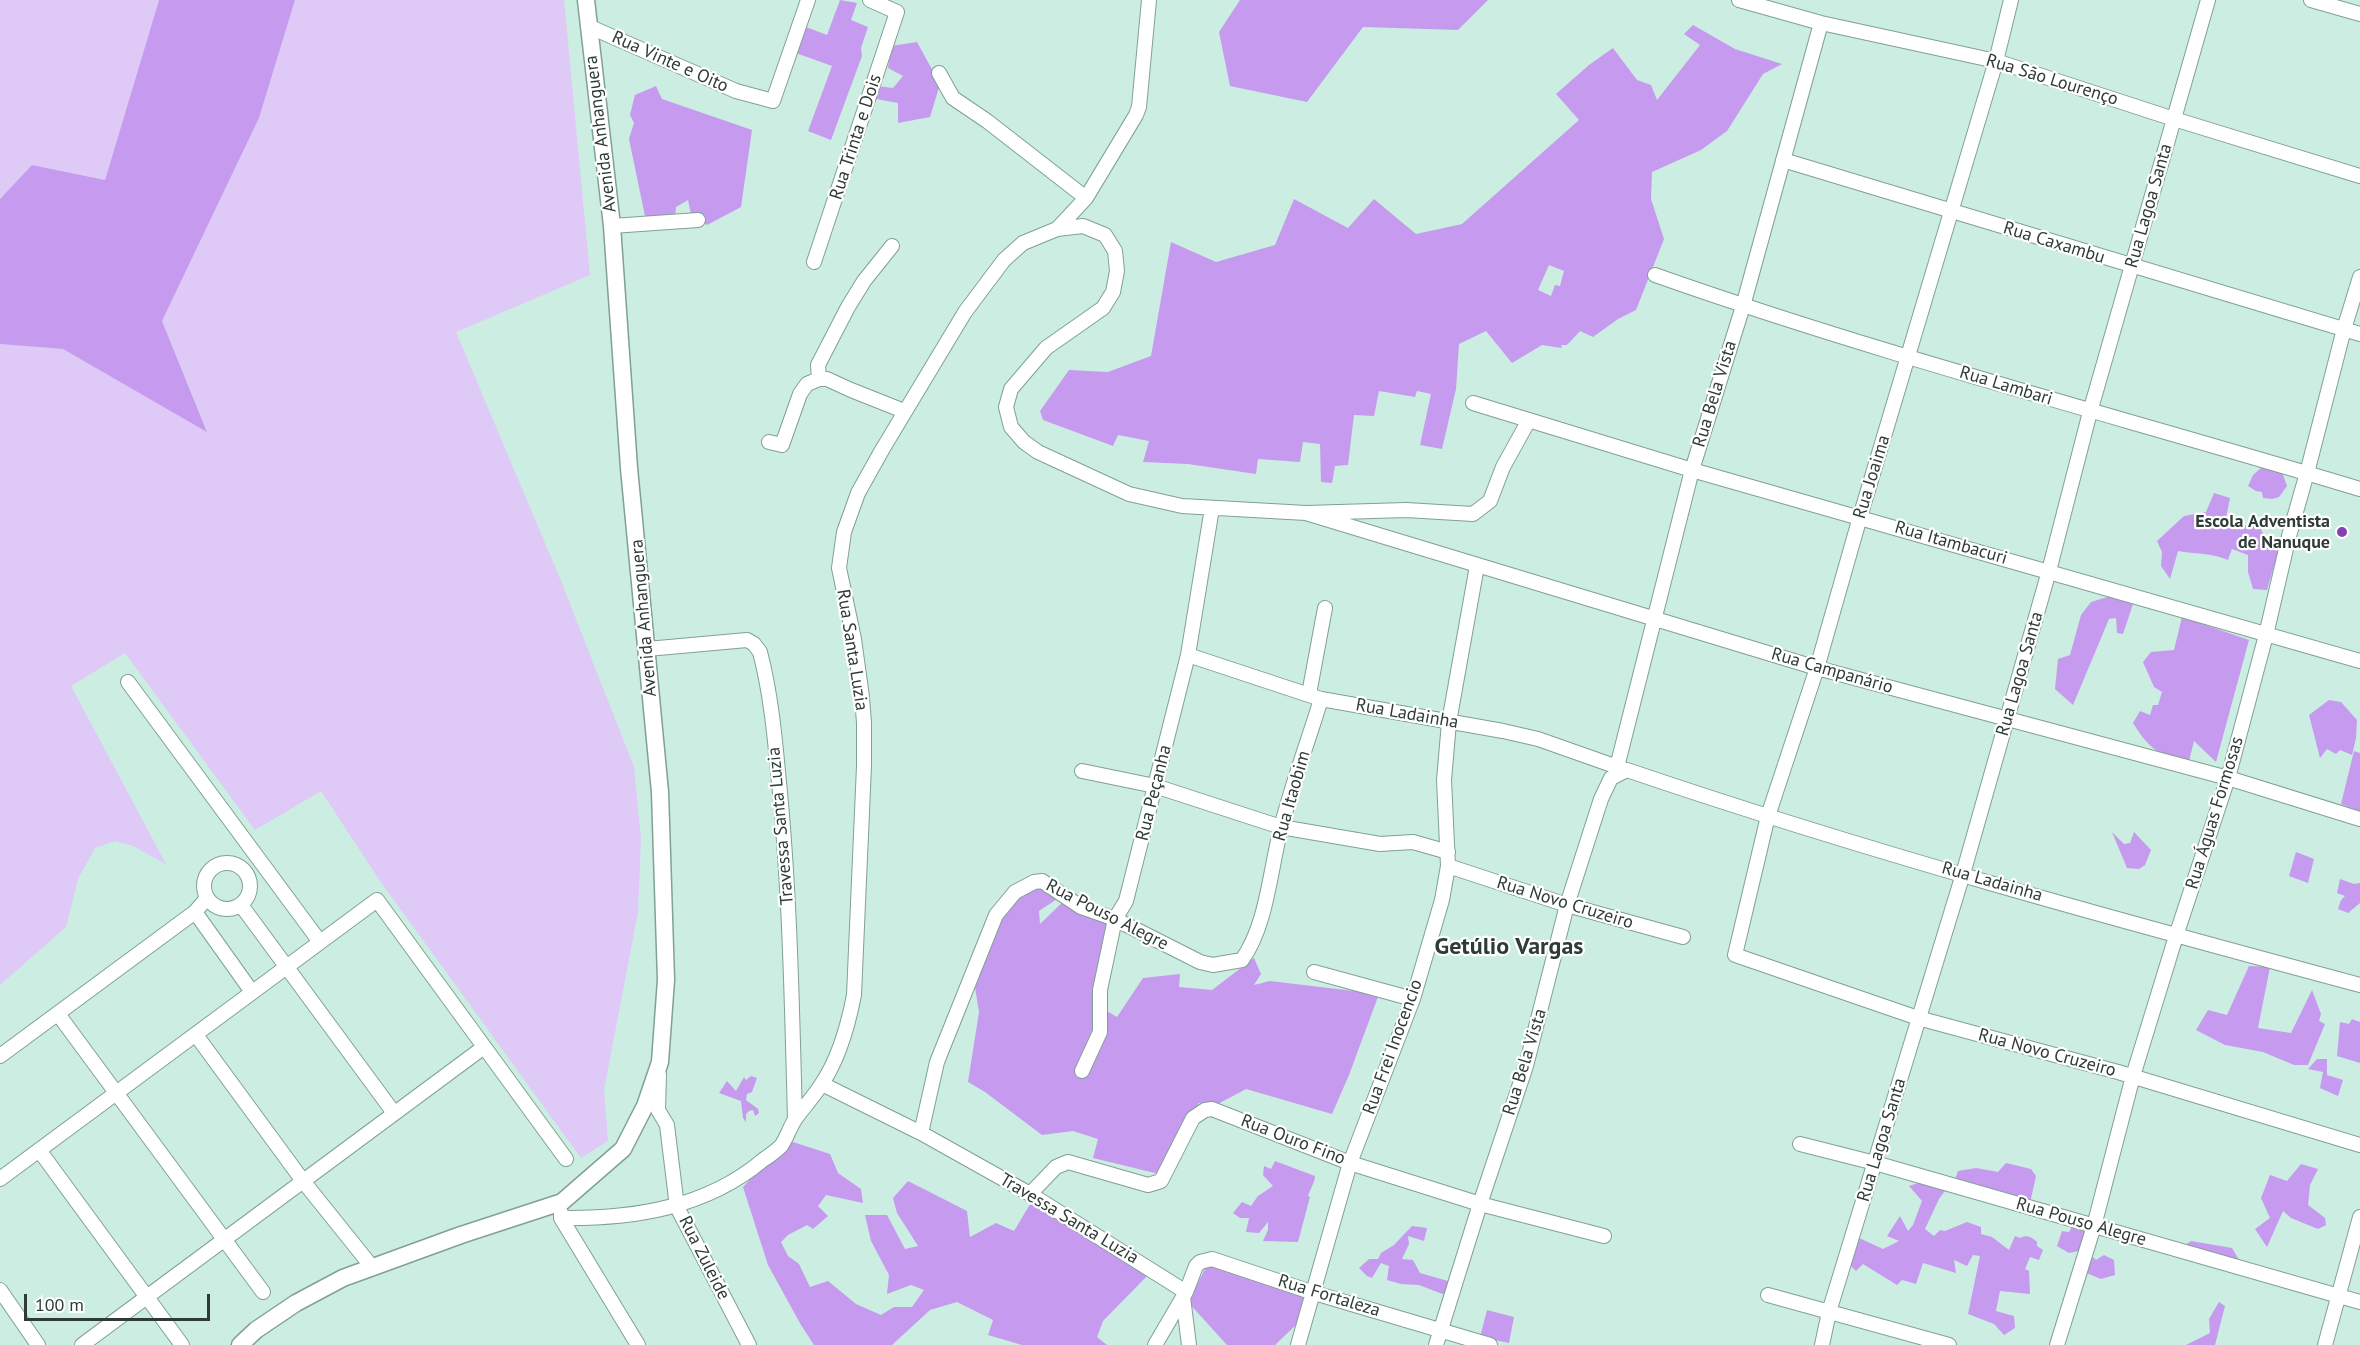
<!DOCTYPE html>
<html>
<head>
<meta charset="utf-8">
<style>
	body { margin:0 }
	#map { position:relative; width:2360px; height:1345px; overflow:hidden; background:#ccede2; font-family:"PT Sans",sans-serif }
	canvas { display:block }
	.scale { position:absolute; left:24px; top:1294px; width:186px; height:27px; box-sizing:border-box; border:3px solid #2e3b37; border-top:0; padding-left:8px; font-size:18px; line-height:21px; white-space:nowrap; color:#2e3b37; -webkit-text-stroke:4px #fff; paint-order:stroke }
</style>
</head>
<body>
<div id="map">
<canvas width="2360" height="1345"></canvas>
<div class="scale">100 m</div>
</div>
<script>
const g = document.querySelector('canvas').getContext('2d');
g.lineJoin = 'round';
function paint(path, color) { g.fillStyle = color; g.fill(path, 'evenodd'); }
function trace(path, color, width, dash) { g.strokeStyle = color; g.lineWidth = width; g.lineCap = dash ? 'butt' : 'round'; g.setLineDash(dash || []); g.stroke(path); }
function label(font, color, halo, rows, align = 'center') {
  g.font = font + ' "PT Sans",sans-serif'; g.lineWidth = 4.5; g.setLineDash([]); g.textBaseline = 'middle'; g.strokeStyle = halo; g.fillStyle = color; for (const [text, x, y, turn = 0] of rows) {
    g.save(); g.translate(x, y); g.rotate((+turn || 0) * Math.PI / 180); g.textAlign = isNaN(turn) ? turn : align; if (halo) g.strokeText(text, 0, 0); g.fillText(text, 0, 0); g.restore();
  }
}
paint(new Path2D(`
	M 0,0 L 159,0 L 105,180 L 32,165 L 0,199 Z
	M 295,0 L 564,0 L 590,275 L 456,332 L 561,581 L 634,767 L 641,839 L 638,912 L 604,1090 L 608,1141 L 581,1158 L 380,881 L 321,791 L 255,830 L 125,653 L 71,686 L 166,864 L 133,846 L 115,841 L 95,848 L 78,879 L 66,927 L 0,985 L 0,344 L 63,349 L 207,431 L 162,321 L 259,118 Z`), '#dfc9f6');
paint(new Path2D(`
	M 159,0 L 295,0 L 259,118 L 162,321 L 207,432 L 63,349 L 0,344 L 0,199 L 32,165 L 105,180 Z
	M 840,0 L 857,3 L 851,20 L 868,27 L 861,48 L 862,56 L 831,140 L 808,131 L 832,66 L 796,53 L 806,27 L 827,35 Z
	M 1240,0 L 1488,0 L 1458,30 L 1363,27 L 1307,102 L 1230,86 L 1219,32 Z
	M 1693,25 L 1735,49 L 1782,64 L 1763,74 L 1727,131 L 1701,150 L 1652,172 L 1651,199 L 1664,239 L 1636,310 L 1618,319 L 1593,337 L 1580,331 L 1567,345 L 1561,345 L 1562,348 L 1542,345 L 1512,363 L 1486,331 L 1459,344 L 1456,389 L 1442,449 L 1420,445 L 1431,394 L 1417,391 L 1415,397 L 1379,391 L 1374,416 L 1354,415 L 1348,465 L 1335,466 L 1332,483 L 1321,482 L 1320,444 L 1303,442 L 1300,462 L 1258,459 L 1256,474 L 1188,464 L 1143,462 L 1149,441 L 1118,435 L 1113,446 L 1043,420 L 1040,411 L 1069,370 L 1108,372 L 1151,356 L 1171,242 L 1216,262 L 1275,245 L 1294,199 L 1348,228 L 1374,199 L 1416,234 L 1462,224 L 1579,120 L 1556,94 L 1589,65 L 1613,48 L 1637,80 L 1651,85 L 1657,100 L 1700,45 L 1684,34 ZM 1549,265 L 1564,271 L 1560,286 L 1555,285 L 1551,296 L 1538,290 Z
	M 917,42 L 940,84 L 930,117 L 898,123 L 898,103 L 871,98 L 876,86 L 893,88 L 903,76 L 888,68 L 891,46 Z
	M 656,86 L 662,99 L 752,130 L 741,207 L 707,225 L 691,214 L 688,200 L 676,207 L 675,218 L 646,221 L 629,139 L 634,123 L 630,115 L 635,95 Z
	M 2261,468 L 2271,468 L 2282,472 L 2287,486 L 2279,497 L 2272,499 L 2263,498 L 2262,492 L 2256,491 L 2248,486 L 2253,475 Z
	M 2214,493 L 2230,498 L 2225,523 L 2260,527 L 2266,540 L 2278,552 L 2267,590 L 2253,589 L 2248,572 L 2248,555 L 2232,549 L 2228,560 C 2212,553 2195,554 2178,551 L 2170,579 L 2161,566 L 2162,552 L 2157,541 L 2184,516 L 2206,512 Z
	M 2114,595 L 2134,601 L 2123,634 L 2117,633 L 2116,618 L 2109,619 L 2073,705 L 2055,689 L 2058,659 L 2070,655 L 2081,615 L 2091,602 Z
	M 2182,617 L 2249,640 L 2216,762 L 2194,741 L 2189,761 C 2158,755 2150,750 2133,723 L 2140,711 L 2150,715 L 2153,705 L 2158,705 L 2162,692 L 2154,687 L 2143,662 L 2151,652 L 2174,650 Z
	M 2329,700 L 2341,702 L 2357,720 L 2356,738 L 2352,755 L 2340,750 L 2336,754 L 2327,749 L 2320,758 L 2309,715 Z
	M 2354,751 L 2360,753 L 2360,811 L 2341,804 Z
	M 2112,832 L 2124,844 L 2130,843 L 2134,832 L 2151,850 L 2145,865 L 2139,869 L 2127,868 Z
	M 2296,852 L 2314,859 L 2308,883 L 2289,876 Z
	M 2340,879 L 2354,884 L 2360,883 L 2360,903 L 2348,913 L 2338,909 L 2341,900 L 2345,896 L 2337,893 Z
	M 1042,886 L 1060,897 L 1039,911 L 1040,924 L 1064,901 L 1111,922 L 1113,958 L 1105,1010 L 1117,1017 L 1143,978 L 1180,974 L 1179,987 L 1212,990 L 1254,958 L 1261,974 L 1254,985 L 1270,981 L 1379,994 L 1349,1075 L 1332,1114 L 1246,1089 L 1216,1105 L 1199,1103 L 1159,1174 L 1093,1158 L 1098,1139 L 1073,1131 L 1042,1135 L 985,1092 L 968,1082 L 979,1012 L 974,981 L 1005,913 L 1027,891 Z
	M 2249,966 L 2270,967 L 2258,1028 L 2291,1033 L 2312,990 L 2321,1014 L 2319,1021 L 2325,1024 L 2308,1065 L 2294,1065 L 2263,1052 L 2225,1045 L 2196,1030 L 2208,1010 L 2227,1015 Z
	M 2352,1019 L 2360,1022 L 2360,1063 L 2337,1056 L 2340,1022 L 2349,1024 Z
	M 2317,1059 L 2327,1059 L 2327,1075 L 2343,1080 L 2338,1096 L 2320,1088 L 2323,1072 L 2308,1069 Z
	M 751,1076 L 757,1078 L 752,1092 L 747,1094 L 746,1100 L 758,1109 L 759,1113 L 755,1116 L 753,1110 L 749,1111 L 746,1114 L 746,1122 L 743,1118 L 741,1101 L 719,1093 L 727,1081 L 736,1091 L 744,1077 L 746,1080 Z
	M 793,1142 L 830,1154 L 838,1173 L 861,1189 L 863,1203 L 826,1195 L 818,1206 L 828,1216 L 813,1229 L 807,1225 L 788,1235 L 781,1242 L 788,1256 L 799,1264 L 810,1287 L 828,1281 L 856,1304 L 881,1315 L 894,1307 L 912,1307 L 924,1290 L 911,1285 L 887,1294 L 889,1275 L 871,1241 L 865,1215 L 887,1215 L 905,1249 L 918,1246 L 897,1213 L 893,1198 L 908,1181 L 967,1211 L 970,1237 L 996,1223 L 1014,1231 L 1032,1201 L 1108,1248 L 1147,1276 L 1103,1321 L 1097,1337 L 1107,1345 L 1022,1345 L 988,1335 L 993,1320 L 957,1302 L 930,1310 L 892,1345 L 814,1345 L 801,1325 L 768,1265 L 743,1187 L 765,1163 Z
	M 1275,1161 L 1315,1176 C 1315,1182 1310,1189 1308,1196 L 1310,1197 L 1298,1242 L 1263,1241 L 1268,1230 L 1268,1222 L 1259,1233 L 1246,1232 L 1249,1218 L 1240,1218 L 1233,1213 L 1242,1202 L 1251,1206 L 1258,1196 L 1273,1186 L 1263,1175 L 1264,1166 L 1271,1169 Z
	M 2006,1163 L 2031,1169 L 2036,1176 L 2030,1203 L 1954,1182 L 1958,1171 L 1976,1168 L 1998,1172 Z
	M 2301,1164 L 2318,1169 L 2310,1185 L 2308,1205 L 2325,1218 L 2326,1225 L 2318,1229 L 2291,1218 L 2283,1211 L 2267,1247 L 2255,1229 L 2270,1218 L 2261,1198 L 2270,1175 L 2287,1181 Z
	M 1925,1181 L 1947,1188 L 1939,1199 L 1925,1229 L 1934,1236 L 1940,1230 L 1945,1231 L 1967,1222 L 1981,1227 L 1981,1234 L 1992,1237 L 2009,1250 L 2015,1236 L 2020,1238 C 2027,1234 2032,1237 2037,1242 L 2037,1246 L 2043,1250 L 2039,1260 L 2030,1257 L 2025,1269 L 2029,1271 L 2030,1294 L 2000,1291 L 1996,1311 L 2014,1316 L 2015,1328 L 2004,1335 L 1994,1324 L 1968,1314 L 1980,1256 L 1973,1255 L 1967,1266 L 1954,1260 L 1956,1273 L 1923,1263 L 1916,1284 L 1902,1280 L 1897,1285 L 1863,1264 L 1856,1271 L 1849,1264 L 1857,1237 L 1883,1249 L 1899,1241 L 1887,1236 L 1900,1216 L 1908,1231 L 1913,1225 L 1922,1201 L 1909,1186 Z
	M 1412,1226 L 1427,1228 L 1424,1241 L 1408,1236 L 1409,1244 L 1402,1259 L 1413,1260 L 1420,1273 L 1448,1281 L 1445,1295 L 1419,1285 L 1401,1284 L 1387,1280 L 1389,1266 L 1381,1263 L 1372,1278 L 1367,1276 L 1359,1268 L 1369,1259 L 1378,1259 L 1381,1253 L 1394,1245 Z
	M 2072,1227 L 2089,1233 L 2083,1250 L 2069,1253 L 2057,1246 L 2062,1231 L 2069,1232 Z
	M 2191,1241 L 2232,1248 L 2239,1260 L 2181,1248 Z
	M 2089,1253 L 2096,1260 L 2104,1255 L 2114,1260 L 2115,1275 L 2101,1279 L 2084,1272 Z
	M 1207,1265 L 1305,1297 L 1299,1322 L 1275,1345 L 1227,1345 L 1188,1302 Z
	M 2219,1302 L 2225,1306 L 2215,1345 L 2186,1345 L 2210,1333 L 2209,1319 Z
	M 1487,1310 L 1514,1317 L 1509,1343 L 1480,1337 Z`), '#c69aef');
const minor = new Path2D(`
	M 1739,0 L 1821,23 L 1996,61 L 2174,119 L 2360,176
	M 2011,0 L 1996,61 L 1860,517 L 1817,668 L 1768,816 L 1735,955 L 1918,1018 L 2118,1072 L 2360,1145
	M 2311,0 L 2360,14
	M 588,26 L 736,91 L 773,101 L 808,0
	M 939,73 L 953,98 L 987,121 L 1086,198
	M 1783,160 L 2360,334
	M 612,226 L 698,220
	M 1057,229 L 1083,226 L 1105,235 L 1115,251 L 1117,271 L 1113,292 L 1103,308 L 1046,348 L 1011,389 L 1006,407 L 1011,427 L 1024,442 L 1038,452 L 1129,494 L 1182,506 L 1306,513 L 1406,510 L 1473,514 L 1490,501 L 1503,467 L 1529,420
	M 814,262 L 897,12 L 870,0
	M 1655,275 C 1887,357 2125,418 2360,489
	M 819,379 L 818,365 L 848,307 L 864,281 L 892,246
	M 1473,403 L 1692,470 L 2360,661
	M 769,442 L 782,445 L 800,394 L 807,384 L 819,379 L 827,379 L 851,390 L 904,411
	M 1306,513 L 1817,668 L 2228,778 L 2360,819
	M 647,649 L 747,640 L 754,644 L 760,652 C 771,694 775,739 779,782 C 790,894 792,1007 795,1119
	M 1188,655 L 1321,699 L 1503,731 L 1538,739 L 1626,770
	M 128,682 L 320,942
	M 1309,694 L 1325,608
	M 1617,767 L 1692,470 L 1743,306 L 1821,23
	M 1082,771 L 1155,786 L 1281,827 L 1380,844 L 1413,842 L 1448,852
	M204 886a23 23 0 1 1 46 0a23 23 0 1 1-46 0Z
	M 1448,866 L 1567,905 L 1683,937
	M 241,905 L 394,1113
	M 195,912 L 252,992
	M 1314,972 L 1413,999
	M 58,1014 L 263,1292
	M 196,1035 L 303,1181 L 372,1267
	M 0,1056 L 195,912 L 207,898
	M 1082,1071 L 1100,1032 L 1100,990 L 1115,919 L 1126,901 L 1188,655 L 1212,508
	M 659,1074 L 658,1110 L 667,1125 L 677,1207 L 749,1345
	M 822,1084 L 921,1133 L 1030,1194 L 1186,1292
	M 921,1133 L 937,1062 L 996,915 L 1015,892 L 1034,882 L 1042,881 L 1081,907 L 1115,919 L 1200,962 L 1213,965 L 1242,960 C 1267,925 1270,870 1281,828 C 1292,784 1308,742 1321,699
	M 1800,1144 L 1875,1163 L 2360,1302
	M 39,1150 L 182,1345
	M 0,1179 L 377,900 L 566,1159
	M 1030,1194 L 1056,1167 L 1068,1162 L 1148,1185 L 1161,1181 L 1193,1118 L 1205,1110 L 1212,1109 L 1350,1163 L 1480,1204 L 1604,1236
	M 561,1213 L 561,1218 L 638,1345
	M 561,1218 C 633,1219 706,1208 763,1160 C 769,1156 776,1151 781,1146 C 787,1138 790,1126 796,1118 C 804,1107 814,1096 821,1085 C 839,1059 848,1026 854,995 L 864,766 L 864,723 L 862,697 L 854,639 L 839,568 L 844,532 L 858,493 L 882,450 L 965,312 L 1004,260 L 1023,243 L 1057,229 L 1086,198 L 1136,115 L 1139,107 L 1149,0
	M 0,1290 L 38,1345
	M 1768,1295 L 1949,1345
	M 1183,1297 L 1189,1345
	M 82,1345 L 484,1047
	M 1155,1345 L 1186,1292 L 1196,1266 L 1200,1262 L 1212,1259 L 1311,1292 L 1490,1345
	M 1298,1345 L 1350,1163 L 1413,999 L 1442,900 L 1448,866 L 1444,780 L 1449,722 L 1477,566
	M 1436,1345 L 1480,1204 L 1526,1066 L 1567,905 L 1601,799 L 1611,778 L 1627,770 C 1868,852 2114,919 2360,985
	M 1822,1345 L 1829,1312 L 1963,874 L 2049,571 L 2090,412 L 2208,0
	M 2057,1345 L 2094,1226 L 2133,1076 L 2176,936 L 2228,778 L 2266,635 L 2289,536 L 2307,473 L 2344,329 L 2360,277
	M 2325,1345 L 2360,1217`);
const tertiary = new Path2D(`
	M 240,1345 L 256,1330 L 296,1303 L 343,1278 L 461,1235 L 562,1202 L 623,1149 L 645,1106 L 660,1062 L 666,980 L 660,792 L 629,468 L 612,226 L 586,0`);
trace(minor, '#81a096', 16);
trace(tertiary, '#81a096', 19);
trace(minor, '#fff', 14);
trace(tertiary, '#fff', 16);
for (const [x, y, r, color] of [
	[2342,532,6,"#8341b5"]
]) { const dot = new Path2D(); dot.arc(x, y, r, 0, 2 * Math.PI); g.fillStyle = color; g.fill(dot); trace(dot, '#fff', 2); }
label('18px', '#2e3b37', '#fff', [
	["Rua Vinte e Oito",670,62,24],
	["Rua São Lourenço",2052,80,17],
	["Avenida Anhanguera",601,134,-97],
	["Rua Trinta e Dois",856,137,-72],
	["Rua Lagoa Santa",2149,206,-74],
	["Rua Caxambu",2054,243,17],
	["Rua Lambari",2006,386,17],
	["Rua Bela Vista",1715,394,-73],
	["Rua Joaima",1872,477,-73],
	["Rua Itambacuri",1951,543,16],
	["Avenida Anhanguera",644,618,-95],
	["Rua Santa Luzia",852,650,81],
	["Rua Campanário",1832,671,16],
	["Rua Lagoa Santa",2020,674,-74],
	["Rua Ladainha",1407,714,10],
	["Rua Peçanha",1154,793,-76],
	["Rua Itaobim",1292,796,-74],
	["Rua Águas Formosas",2215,813,-73],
	["Travessa Santa Luzia",781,826,-95],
	["Rua Ladainha",1992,882,16],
	["Rua Novo Cruzeiro",1565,903,17],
	["Rua Pouso Alegre",1107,915,27],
	["Rua Frei Inocencio",1393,1047,-70],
	["Rua Novo Cruzeiro",2047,1053,15],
	["Rua Bela Vista",1525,1062,-73],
	["Rua Ouro Fino",1293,1140,21],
	["Rua Lagoa Santa",1882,1140,-73],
	["Travessa Santa Luzia",1069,1219,31],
	["Rua Pouso Alegre",2081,1222,16],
	["Rua Zuleide",704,1258,63],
	["Rua Fortaleza",1329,1296,17]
]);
label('bold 18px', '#2e3b37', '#fff', [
	["Escola Adventista",2330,522],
	["de Nanuque",2330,543]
], 'right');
label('bold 24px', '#2e3b37', '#fff', [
	["Getúlio Vargas",1509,947]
]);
</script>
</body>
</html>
